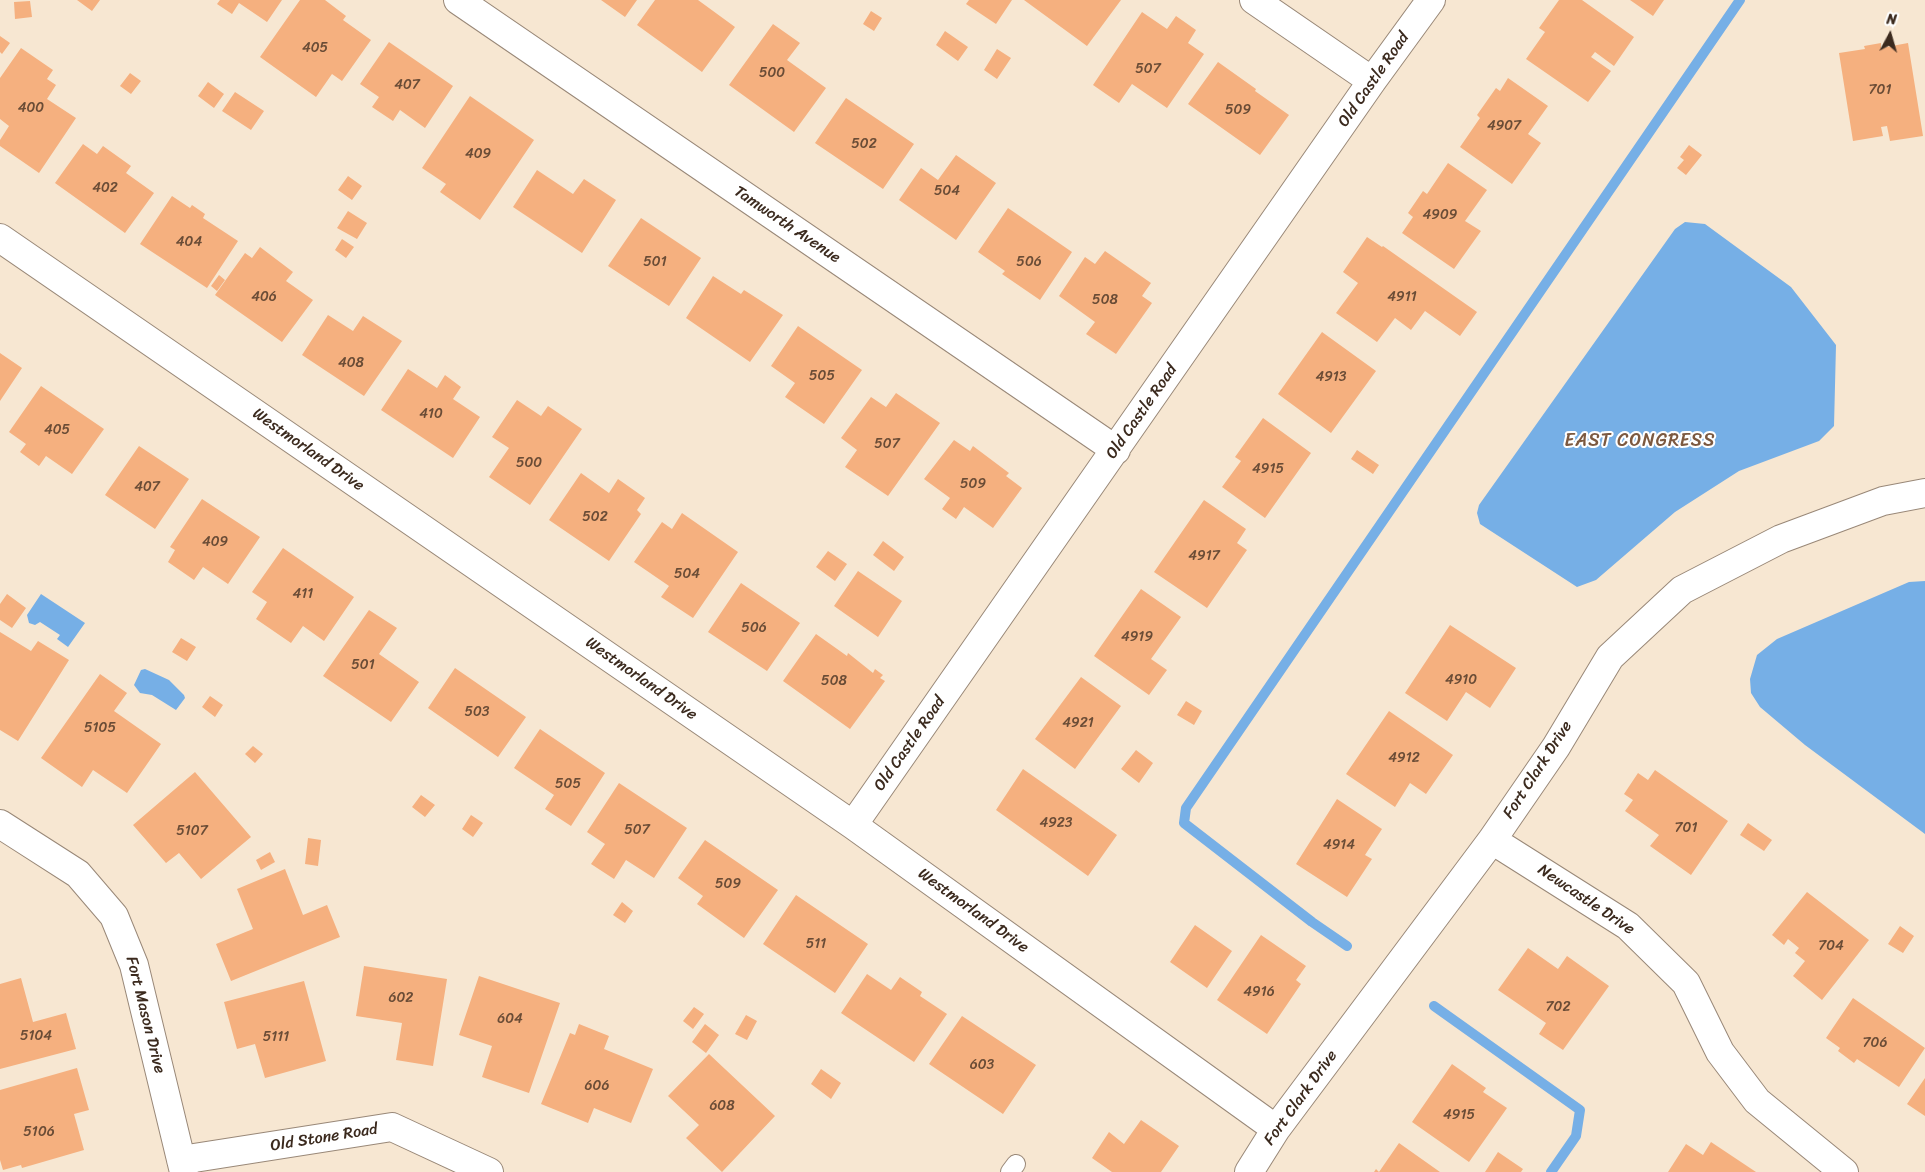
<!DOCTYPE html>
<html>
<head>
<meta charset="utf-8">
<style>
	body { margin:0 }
	#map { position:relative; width:1925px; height:1172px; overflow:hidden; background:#f7e7d2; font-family:Sriracha,sans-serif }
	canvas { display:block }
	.north { position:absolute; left:1865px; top:10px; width:50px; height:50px; -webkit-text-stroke:4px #fff; paint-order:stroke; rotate:6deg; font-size:14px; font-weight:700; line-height:20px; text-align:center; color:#3b2a1e }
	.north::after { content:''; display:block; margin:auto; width:18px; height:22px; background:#3b2a1e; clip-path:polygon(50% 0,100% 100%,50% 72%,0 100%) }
</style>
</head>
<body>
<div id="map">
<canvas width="1925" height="1172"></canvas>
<div class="north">N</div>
</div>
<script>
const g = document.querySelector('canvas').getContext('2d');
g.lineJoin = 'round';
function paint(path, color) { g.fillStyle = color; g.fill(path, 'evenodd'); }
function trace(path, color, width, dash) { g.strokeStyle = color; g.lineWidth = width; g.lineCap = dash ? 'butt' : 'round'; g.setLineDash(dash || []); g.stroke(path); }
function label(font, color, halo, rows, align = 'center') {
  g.font = font + ' Sriracha,sans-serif'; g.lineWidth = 4; g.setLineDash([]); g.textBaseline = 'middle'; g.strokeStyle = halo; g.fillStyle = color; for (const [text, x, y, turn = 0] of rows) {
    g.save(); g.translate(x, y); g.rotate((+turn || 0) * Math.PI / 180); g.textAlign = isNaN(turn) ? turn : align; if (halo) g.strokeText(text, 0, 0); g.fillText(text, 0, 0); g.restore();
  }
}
paint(new Path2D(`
	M 1685,222 L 1705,224 L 1791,287 L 1836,345 L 1834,426 L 1819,441 L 1739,471 L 1675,512 L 1596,580 L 1577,587 L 1480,524 L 1477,513 L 1479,505 L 1675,229 Z
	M 1925,581 L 1925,834 L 1805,745 L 1760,707 L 1751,693 L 1750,679 L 1757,655 L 1777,639 L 1909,582 Z
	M 41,594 L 85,623 L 68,647 L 57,639 L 60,635 L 40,622 L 35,625 L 29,623 L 27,615 Z
	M 145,669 L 169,680 L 184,695 L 185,698 L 176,710 L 152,695 L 140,693 L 134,685 L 141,670 Z`), '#76afe6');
trace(new Path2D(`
	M 1347,946 L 1312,922 L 1184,823 L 1186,808 L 1740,0
	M 1434,1006 L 1580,1110 L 1576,1136 L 1551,1172`), '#76afe6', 10);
paint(new Path2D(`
	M 77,0 L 100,0 L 92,11 Z
	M 220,0 L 282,0 L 267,22 L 239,3 L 232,14 L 217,4 Z
	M 300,0 L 325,0 L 346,16 L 343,20 L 371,40 L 342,81 L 332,74 L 316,97 L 260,57 Z
	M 601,0 L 637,0 L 625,17 Z
	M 655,0 L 698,0 L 735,27 L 702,72 L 637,25 Z
	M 969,0 L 1012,0 L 996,24 L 966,4 Z
	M 1024,0 L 1121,0 L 1087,46 Z
	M 1559,0 L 1582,0 L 1634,37 L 1614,66 L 1595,52 L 1591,57 L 1611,71 L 1588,102 L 1526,59 L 1545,32 L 1539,28 Z
	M 1630,0 L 1664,0 L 1653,16 Z
	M 30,1 L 32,17 L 15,19 L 14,2 Z
	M 871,11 L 882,18 L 874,31 L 863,24 Z
	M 1142,12 L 1167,29 L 1176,16 L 1196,30 L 1188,43 L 1204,54 L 1167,108 L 1132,84 L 1119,103 L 1093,85 Z
	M 773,24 L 800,43 L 787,60 L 826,88 L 794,132 L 729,85 Z
	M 945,31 L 968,47 L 958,61 L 936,45 Z
	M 0,36 L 10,43 L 2,54 L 0,52 Z
	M 389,42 L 453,86 L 425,128 L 400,110 L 393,121 L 372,107 L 379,97 L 360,84 Z
	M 1881,43 L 1881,48 L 1908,43 L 1923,136 L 1890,141 L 1887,126 L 1881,127 L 1883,136 L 1853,141 L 1839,53 L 1865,49 L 1864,46 Z
	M 21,48 L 53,70 L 47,79 L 56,85 L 47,99 L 76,118 L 39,173 L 0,146 L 0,140 L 9,126 L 0,119 L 0,78 Z
	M 997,49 L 1011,58 L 997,79 L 984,70 Z
	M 1218,62 L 1256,89 L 1255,91 L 1289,115 L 1260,155 L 1188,104 Z
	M 130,73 L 141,81 L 131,94 L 120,86 Z
	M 1508,78 L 1548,106 L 1528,134 L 1541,143 L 1512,184 L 1460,147 L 1480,118 L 1477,115 L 1496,88 L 1500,91 Z
	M 208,82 L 224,94 L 214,108 L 198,96 Z
	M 235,92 L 264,111 L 251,130 L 222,111 Z
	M 470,96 L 534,140 L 480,220 L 440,192 L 446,184 L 422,168 Z
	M 846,98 L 914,144 L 883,189 L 815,143 Z
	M 83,144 L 97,154 L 103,146 L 131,166 L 126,173 L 154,193 L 125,233 L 55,183 Z
	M 1689,145 L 1702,155 L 1686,175 L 1677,168 L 1684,160 L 1680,157 Z
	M 956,155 L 996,183 L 956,240 L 899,200 L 921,168 L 938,180 Z
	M 1448,163 L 1487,190 L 1465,221 L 1481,231 L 1454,269 L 1402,233 L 1413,217 L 1408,213 L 1423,191 L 1427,194 Z
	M 537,170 L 573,194 L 584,179 L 616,200 L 582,253 L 513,207 Z
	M 348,176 L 362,186 L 352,200 L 338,190 Z
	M 172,196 L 190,208 L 192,205 L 205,214 L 203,218 L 238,241 L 207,288 L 140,244 Z
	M 1008,208 L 1072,252 L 1040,300 L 1002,274 L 1005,271 L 978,252 Z
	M 348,211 L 367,223 L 357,239 L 337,228 Z
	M 641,218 L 701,258 L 669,306 L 608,266 Z
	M 1367,237 L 1382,247 L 1383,246 L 1477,312 L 1460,336 L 1425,311 L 1411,330 L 1395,318 L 1377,342 L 1336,313 L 1358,283 L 1343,272 Z
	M 342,239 L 354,247 L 346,258 L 335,250 Z
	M 260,247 L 293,272 L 286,281 L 313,300 L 282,342 L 215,295 L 245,253 L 252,258 Z
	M 1105,251 L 1151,283 L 1142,296 L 1152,303 L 1116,354 L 1086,334 L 1095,322 L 1059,296 L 1085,257 L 1095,264 Z
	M 219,275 L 225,280 L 217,291 L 211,286 Z
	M 713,276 L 741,294 L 744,290 L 783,315 L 750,362 L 686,318 Z
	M 328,315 L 353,331 L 363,316 L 402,341 L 364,396 L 302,355 Z
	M 798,326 L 862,370 L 824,424 L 785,397 L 795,383 L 771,366 Z
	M 1322,332 L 1376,371 L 1331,433 L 1278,394 Z
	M 0,353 L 22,368 L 0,401 Z
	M 408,369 L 437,388 L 445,375 L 461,387 L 453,399 L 480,417 L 453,458 L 381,410 Z
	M 41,386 L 104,429 L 72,474 L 46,456 L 39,466 L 20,452 L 26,444 L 9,432 Z
	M 896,393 L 940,423 L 888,496 L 845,467 L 857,450 L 841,438 L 871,397 L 886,407 Z
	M 517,400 L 541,416 L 548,406 L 582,429 L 530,505 L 489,477 L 509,448 L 492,437 Z
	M 1263,418 L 1311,453 L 1265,518 L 1222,487 L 1241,461 L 1235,457 Z
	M 954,440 L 970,451 L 973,446 L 1009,473 L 1006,476 L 1022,488 L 993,528 L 964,507 L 956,519 L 942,509 L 950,498 L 924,479 Z
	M 139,446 L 189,479 L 155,529 L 105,495 Z
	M 1357,450 L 1379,465 L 1373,474 L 1351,459 Z
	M 581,473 L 609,493 L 618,479 L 645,498 L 637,510 L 641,514 L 609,561 L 549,520 Z
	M 202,499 L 260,537 L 228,584 L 203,567 L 194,580 L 168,562 L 175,550 L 170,547 Z
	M 1204,500 L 1246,529 L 1237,543 L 1247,550 L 1207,608 L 1154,572 Z
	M 682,513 L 738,552 L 693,618 L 661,597 L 669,586 L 634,562 L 662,522 L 672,529 Z
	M 883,541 L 904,557 L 894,571 L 873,555 Z
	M 283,548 L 354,597 L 324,641 L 303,626 L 291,643 L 256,619 L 267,602 L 252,592 Z
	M 828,551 L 847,564 L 835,581 L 816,567 Z
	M 858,571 L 902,601 L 878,637 L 834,606 Z
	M 741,583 L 800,623 L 767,671 L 708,632 Z
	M 1141,589 L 1181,617 L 1151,659 L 1167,670 L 1149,695 L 1094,656 Z
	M 7,594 L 26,608 L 12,628 L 0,620 L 0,604 Z
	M 369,610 L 397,628 L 379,654 L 419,682 L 391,722 L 323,676 Z
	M 1450,625 L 1516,668 L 1490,708 L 1466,692 L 1447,721 L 1405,693 Z
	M 0,632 L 31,651 L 38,641 L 69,660 L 18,741 L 0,730 Z
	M 816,634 L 847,656 L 848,653 L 873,673 L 875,669 L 883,675 L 880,678 L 885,681 L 850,729 L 783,681 Z
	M 181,638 L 196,647 L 187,661 L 172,652 Z
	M 455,668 L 526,717 L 498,757 L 428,708 Z
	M 100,674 L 127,693 L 114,711 L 161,744 L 127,793 L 93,770 L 82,787 L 41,758 Z
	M 1081,677 L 1121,706 L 1075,769 L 1035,739 Z
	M 210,696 L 223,705 L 215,717 L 202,707 Z
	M 1186,701 L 1202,711 L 1194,725 L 1177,715 Z
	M 1389,711 L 1453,755 L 1426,794 L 1410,783 L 1395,807 L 1346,774 Z
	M 540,729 L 605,773 L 571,826 L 545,809 L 554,795 L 514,768 Z
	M 253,746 L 263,754 L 255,763 L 245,754 Z
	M 1136,750 L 1153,763 L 1139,783 L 1121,769 Z
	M 1023,769 L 1117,835 L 1088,876 L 996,810 Z
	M 1655,770 L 1728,821 L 1691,875 L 1650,846 L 1659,835 L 1625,811 L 1633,800 L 1624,794 L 1638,773 L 1648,780 Z
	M 195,772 L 251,837 L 201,879 L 179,853 L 166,863 L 133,825 Z
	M 619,783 L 687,828 L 654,878 L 626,860 L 614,879 L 591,864 L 605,844 L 587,832 Z
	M 421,795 L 435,805 L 425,817 L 412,807 Z
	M 1337,799 L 1382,829 L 1365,855 L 1372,859 L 1347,897 L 1296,864 Z
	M 471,815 L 483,823 L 473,837 L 462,829 Z
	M 1748,823 L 1772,840 L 1764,851 L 1740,835 Z
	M 308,838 L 321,840 L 318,866 L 305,864 Z
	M 705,840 L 778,890 L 744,938 L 697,904 L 703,896 L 678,878 Z
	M 270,852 L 275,862 L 261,870 L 256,860 Z
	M 285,869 L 303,915 L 327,905 L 340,937 L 231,981 L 216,944 L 253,929 L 237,889 Z
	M 1807,892 L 1869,940 L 1822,1000 L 1793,976 L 1805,961 L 1795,953 L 1799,948 L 1788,939 L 1784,945 L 1772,935 Z
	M 796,895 L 868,944 L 835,993 L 763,944 Z
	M 622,902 L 633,911 L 625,923 L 613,915 Z
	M 1195,925 L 1232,951 L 1207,988 L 1170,962 Z
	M 1900,926 L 1914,936 L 1903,953 L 1888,944 Z
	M 1261,935 L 1306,966 L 1296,980 L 1301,984 L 1267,1034 L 1217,1000 Z
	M 1528,948 L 1558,969 L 1567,956 L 1609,986 L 1563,1050 L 1539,1034 L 1546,1023 L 1498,990 Z
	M 364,966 L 447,979 L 433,1066 L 396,1060 L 402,1023 L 356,1016 Z
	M 867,974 L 891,990 L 900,977 L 922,992 L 920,996 L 947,1014 L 914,1062 L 841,1013 Z
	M 479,976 L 560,1003 L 529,1093 L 482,1077 L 492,1046 L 459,1035 Z
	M 21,978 L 33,1022 L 66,1013 L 76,1049 L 0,1069 L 0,984 Z
	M 304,981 L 326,1061 L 265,1078 L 255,1044 L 237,1049 L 224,1002 Z
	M 1853,998 L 1925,1048 L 1899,1087 L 1857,1059 L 1854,1063 L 1838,1051 L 1840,1048 L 1826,1038 Z
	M 694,1007 L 704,1014 L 693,1029 L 683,1021 Z
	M 746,1015 L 757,1021 L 747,1040 L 735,1034 Z
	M 962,1016 L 1036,1065 L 1003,1114 L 929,1064 Z
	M 579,1024 L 609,1036 L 604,1049 L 653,1069 L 631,1123 L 594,1108 L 588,1123 L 541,1104 L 570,1033 L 575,1035 Z
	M 705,1024 L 719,1035 L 706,1053 L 692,1042 Z
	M 709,1054 L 775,1116 L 722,1172 L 686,1138 L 699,1125 L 668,1096 Z
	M 1452,1064 L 1486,1088 L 1483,1092 L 1507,1108 L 1469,1162 L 1412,1122 Z
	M 77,1068 L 89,1110 L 74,1114 L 84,1150 L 22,1168 L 21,1165 L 3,1170 L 0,1160 L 0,1090 Z
	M 821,1069 L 841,1083 L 831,1099 L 811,1084 Z
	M 1925,1078 L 1925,1116 L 1907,1104 Z
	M 1141,1120 L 1179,1146 L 1161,1172 L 1112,1172 L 1092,1158 L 1109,1132 L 1124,1144 Z
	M 1711,1142 L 1756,1172 L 1668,1172 L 1686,1144 L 1703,1155 Z
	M 1399,1143 L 1440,1172 L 1374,1172 L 1376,1169 L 1379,1172 Z
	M 1498,1152 L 1523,1169 L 1521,1172 L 1485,1172 Z`), '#f5b07f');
const lane = new Path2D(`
	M 1010,1172 L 1016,1164`);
const street = new Path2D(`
	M 458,0 L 1116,450
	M 1254,0 L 1372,81
	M 0,238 L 853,825 L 1276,1129
	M 0,824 L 78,874 L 114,916 L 134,965 L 184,1172
	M 853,825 L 1372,81 L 1431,0
	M 1492,840 L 1628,926 L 1686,983 L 1720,1052 L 1757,1101 L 1844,1172
	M 181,1160 L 392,1127 L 489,1172
	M 1249,1172 L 1276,1129 L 1492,840 L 1556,747 L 1610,657 L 1682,590 L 1781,539 L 1883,501 L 1925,493`);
trace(lane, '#998878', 20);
trace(street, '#998878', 30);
trace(lane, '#fff', 18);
trace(street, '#fff', 28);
label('14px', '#6a4c36', null, [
	["405",315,48],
	["507",1148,69],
	["500",772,73],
	["407",407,85],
	["701",1880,90],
	["400",31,108],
	["509",1238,110],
	["4907",1504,126],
	["502",864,144],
	["409",478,154],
	["402",105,188],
	["504",947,191],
	["4909",1440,215],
	["404",189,242],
	["501",655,262],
	["506",1029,262],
	["406",264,297],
	["4911",1402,297],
	["508",1105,300],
	["408",351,363],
	["505",822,376],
	["4913",1331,377],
	["410",431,414],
	["405",57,430],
	["507",887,444],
	["500",529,463],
	["4915",1268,469],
	["509",973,484],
	["407",147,487],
	["502",595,517],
	["409",215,542],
	["4917",1204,556],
	["504",687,574],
	["411",303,594],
	["506",754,628],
	["4919",1137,637],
	["501",363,665],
	["4910",1461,680],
	["508",834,681],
	["503",477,712],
	["4921",1078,723],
	["5105",100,728],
	["4912",1404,758],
	["505",568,784],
	["4923",1056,823],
	["701",1686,828],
	["507",637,830],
	["5107",192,831],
	["4914",1339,845],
	["509",728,884],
	["511",816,944],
	["704",1831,946],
	["4916",1259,992],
	["602",401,998],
	["702",1558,1007],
	["604",510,1019],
	["5104",36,1036],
	["5111",276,1037],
	["706",1875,1043],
	["603",982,1065],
	["606",597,1086],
	["608",722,1106],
	["4915",1459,1115],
	["5106",39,1132]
]);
label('16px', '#3b2a1e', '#fff', [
	["Old Castle Road",1374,80,-55],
	["Tamworth Avenue",787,225,34],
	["Old Castle Road",1142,412,-55],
	["Westmorland Drive",308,450,35],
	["Westmorland Drive",641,679,35],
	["Old Castle Road",910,744,-55],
	["Fort Clark Drive",1538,770,-57],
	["Newcastle Drive",1586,900,34],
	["Westmorland Drive",973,911,36],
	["Fort Mason Drive",145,1015,76],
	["Fort Clark Drive",1301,1098,-54],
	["Old Stone Road",324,1138,-9]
]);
g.letterSpacing = '1px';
label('18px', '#7c5940', '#fff', [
	["EAST CONGRESS",1640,441]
]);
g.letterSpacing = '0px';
</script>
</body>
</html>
